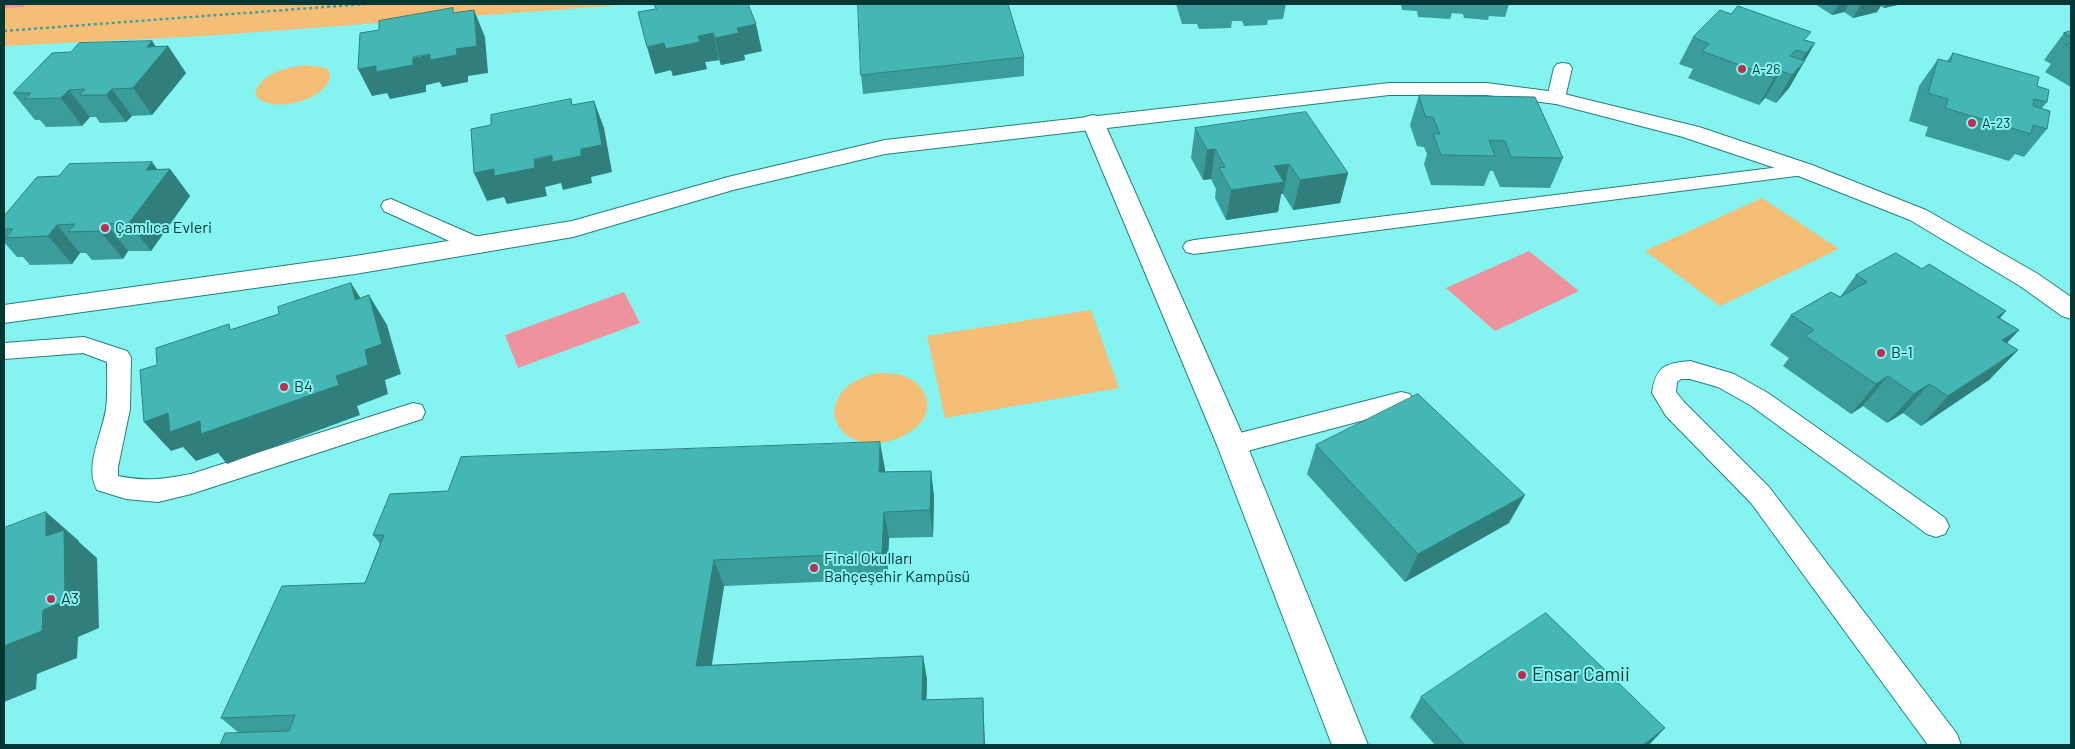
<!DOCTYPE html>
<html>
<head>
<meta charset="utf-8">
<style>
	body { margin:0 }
	#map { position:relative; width:2075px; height:749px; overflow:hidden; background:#85f3ef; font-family:Barlow,sans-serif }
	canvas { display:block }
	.frame { position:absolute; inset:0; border:5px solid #023736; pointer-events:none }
</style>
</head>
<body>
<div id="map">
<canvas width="2075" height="749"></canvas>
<div class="frame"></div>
</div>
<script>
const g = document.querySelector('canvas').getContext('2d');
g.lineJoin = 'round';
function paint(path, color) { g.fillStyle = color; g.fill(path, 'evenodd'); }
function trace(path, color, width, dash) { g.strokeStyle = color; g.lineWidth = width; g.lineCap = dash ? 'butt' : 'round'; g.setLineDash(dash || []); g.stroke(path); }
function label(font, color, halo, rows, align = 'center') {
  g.font = font + ' Barlow,sans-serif'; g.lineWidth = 4; g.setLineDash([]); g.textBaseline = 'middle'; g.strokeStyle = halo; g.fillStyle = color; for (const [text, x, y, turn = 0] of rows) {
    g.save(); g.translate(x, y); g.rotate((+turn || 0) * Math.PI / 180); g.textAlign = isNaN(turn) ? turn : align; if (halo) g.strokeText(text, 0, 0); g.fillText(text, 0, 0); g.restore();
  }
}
paint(new Path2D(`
	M 4,4 L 634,4 L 204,36 L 4,46 Z
	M 307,65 L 326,68 L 330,73 C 333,99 268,117 255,94 C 261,72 288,67 307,65 Z
	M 1762,198 L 1839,249 L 1720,306 L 1645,251 Z
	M 1091,310 L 1119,388 L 945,418 L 927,336 Z
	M 877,373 C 893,373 910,374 921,388 C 952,429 861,467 838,425 C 834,418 833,410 836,403 C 843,384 859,378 877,373 Z`), '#f4be77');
paint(new Path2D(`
	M 1529,251 L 1579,291 L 1495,331 L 1446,288 Z
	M 624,292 L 640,323 L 518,368 L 505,335 Z`), '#ee929d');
paint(new Path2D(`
	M 4,4 L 27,4 L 23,7 L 4,8 Z`), '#ee929d');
const service = new Path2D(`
	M 1563,63 L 1569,64 L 1572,68 L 1565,98 L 1563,102 L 1556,104 L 1549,102 L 1547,98 L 1554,68 L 1557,64 Z
	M 1804,164 L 1811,166 L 1814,170 L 1811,174 L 1194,254 L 1186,252 L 1183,247 L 1186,242 L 1194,240 Z
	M 391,199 L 487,241 L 490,246 L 487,251 L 479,253 L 471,251 L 384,211 L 381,206 L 384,201 Z
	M 84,337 L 127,351 L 131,357 L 130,409 L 118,467 L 118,476 C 145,482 165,479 191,474 L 413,403 L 422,405 L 425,412 L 422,419 L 191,494 L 158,502 L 126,499 L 97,490 C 84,466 102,435 106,409 C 108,394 107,377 107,362 L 83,353 L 4,359 L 4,343 Z
	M 1690,361 L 1734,374 L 1768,393 L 1945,518 L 1949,526 L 1945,534 L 1936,537 L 1927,534 L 1750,405 L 1718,387 L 1690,379 L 1681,379 L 1677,382 L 1676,392 L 1684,402 L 1769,487 L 1957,734 L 1961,745 L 1928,745 L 1751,503 L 1666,416 L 1652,393 C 1656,367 1664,363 1690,361 Z
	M 1401,392 L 1410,394 L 1413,401 L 1410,408 L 1232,455 L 1223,452 L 1219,445 L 1223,438 L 1232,435 Z`);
const minor = new Path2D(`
	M 1093,115 L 1101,117 L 1104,122 L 1247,445 L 1368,745 L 1332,745 L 1217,445 L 1082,122 L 1085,117 Z`);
const tertiary = new Path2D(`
	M 1389,83 L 1486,83 L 1556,92 L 1699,127 L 1812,165 L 1926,210 L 2038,274 L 2071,297 L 2071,319 L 2062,316 L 2020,286 L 1910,220 L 1796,175 L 1683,137 L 1556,104 L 1486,95 L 1389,95 L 885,154 L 733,190 L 573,237 L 355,274 L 4,323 L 4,305 L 355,256 L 572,221 L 728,177 L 885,140 Z`);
trace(service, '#267f7c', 2);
trace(minor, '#267f7c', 2);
trace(tertiary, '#267f7c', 2);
trace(new Path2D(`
	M 4,31 L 365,4`), '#499d9a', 2.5, [3, 3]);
paint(service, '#fff');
paint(minor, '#fff');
paint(tertiary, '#fff');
paint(new Path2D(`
	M 1176,4 L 1286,4 L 1283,19 L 1268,20 L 1267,25 L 1244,26 L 1242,21 L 1232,21 L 1231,28 L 1199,29 L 1197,24 L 1182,24 Z
	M 1401,4 L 1509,4 L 1505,17 L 1489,16 L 1488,20 L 1464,18 L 1463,14 L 1452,13 L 1450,19 L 1418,17 L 1417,11 L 1402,10 Z
	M 1815,4 L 1902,4 L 1884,8 L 1881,6 L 1877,12 L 1853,18 L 1844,12 L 1832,15 Z
	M 656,9 L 762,51 L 744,55 L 745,60 L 721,65 L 719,60 L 705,62 L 707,69 L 673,76 L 671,70 L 655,74 Z
	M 2071,31 L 2071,87 L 2045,72 L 2051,64 L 2044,60 L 2064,33 Z
	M 1693,37 L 1806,40 L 1815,43 L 1789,88 L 1776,103 L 1765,98 L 1759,105 L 1688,78 L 1693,69 L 1679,64 Z
	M 152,41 L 156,47 L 168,46 L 186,73 L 152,115 L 132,116 L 126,122 L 100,123 L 96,117 L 90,117 L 82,126 L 46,127 L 40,120 L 35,120 L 13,93 L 71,52 Z
	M 1953,53 L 2037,86 L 2047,102 L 2041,109 L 2047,129 L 2024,157 L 2015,154 L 2009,161 L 1925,136 L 1928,127 L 1909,121 L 1919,86 L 1938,59 L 1947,61 Z
	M 1024,57 L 1024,76 L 863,94 L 861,75 Z
	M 1419,95 L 1563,158 L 1550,188 L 1500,187 L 1493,171 L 1490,171 L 1484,186 L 1431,185 L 1424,164 L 1427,154 L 1424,147 L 1417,146 L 1410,125 Z
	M 1195,128 L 1348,173 L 1340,203 L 1293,210 L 1283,194 L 1281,194 L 1278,212 L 1226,220 L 1215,198 L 1216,189 L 1211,179 L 1203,180 L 1191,158 Z
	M 158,169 L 170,169 L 190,196 L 151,251 L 128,251 L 123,259 L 92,260 L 86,253 L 80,253 L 72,264 L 30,265 L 23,257 L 17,257 L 4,242 L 4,216 L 59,176 Z
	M 1922,269 L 2006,311 L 2000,318 L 2019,330 L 2007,343 L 2018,350 L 1989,380 L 1921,426 L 1903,413 L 1887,423 L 1863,406 L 1851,414 L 1783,366 L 1789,358 L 1770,345 L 1791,315 L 1840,297 L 1856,275 Z
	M 1316,445 L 1509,523 L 1405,582 L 1307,474 Z
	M 885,469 L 885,472 L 931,471 L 934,497 L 933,537 L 889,538 L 887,579 L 724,586 L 711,665 L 923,656 L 927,680 L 926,700 L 984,721 L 239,733 L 221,718 L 365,583 L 380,544 L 373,535 L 448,491 Z
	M 1421,697 L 1649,745 L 1435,745 L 1410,717 Z`), '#3a9d9a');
paint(new Path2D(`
	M 1839,4 L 1849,4 L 1844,12 L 1832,15 Z
	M 1861,4 L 1882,4 L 1877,12 L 1853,18 Z
	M 1887,4 L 1902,4 L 1884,8 Z
	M 474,10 L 485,37 L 488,73 L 468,76 L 468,82 L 442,87 L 440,82 L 426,85 L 426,92 L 390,99 L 387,93 L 372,96 L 358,69 L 456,49 Z
	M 756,24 L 762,51 L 744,55 L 745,60 L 721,65 L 715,38 L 737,28 Z
	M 713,33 L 719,60 L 705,62 L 707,69 L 673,76 L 671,70 L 655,74 L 647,47 Z
	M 152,41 L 161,54 L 168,46 L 186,73 L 152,115 L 133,88 L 147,47 Z
	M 1815,43 L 1789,88 L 1776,103 L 1792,75 L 1796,71 L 1806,53 Z
	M 1781,71 L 1765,98 L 1759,105 L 1774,78 Z
	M 112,89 L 132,116 L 126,122 L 106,95 Z
	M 69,90 L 90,117 L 82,126 L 61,98 Z
	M 594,101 L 604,128 L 612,172 L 591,177 L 592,183 L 563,190 L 561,183 L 545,187 L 547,196 L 507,204 L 504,197 L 487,201 L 474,173 L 581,149 Z
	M 1215,149 L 1211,179 L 1203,180 L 1207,150 Z
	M 152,162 L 163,177 L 170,169 L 190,196 L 151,251 L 129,223 L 146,170 Z
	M 1289,164 L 1283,194 L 1281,194 L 1278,212 L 1226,220 L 1231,190 L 1274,166 Z
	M 1348,173 L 1340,203 L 1293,210 L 1300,180 Z
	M 106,224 L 128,251 L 123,259 L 100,231 Z
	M 57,225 L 80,253 L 72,264 L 48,236 Z
	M 351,283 L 370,313 L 355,300 Z
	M 369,295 L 387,325 L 401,374 L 385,380 L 388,394 L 357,406 L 360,415 L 227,464 L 218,453 L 196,461 L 183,447 L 171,451 L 144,422 L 168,413 L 336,376 L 365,350 Z
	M 2006,311 L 1979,341 L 1997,317 Z
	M 2019,330 L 1991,360 L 2002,340 Z
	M 2018,350 L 1989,380 L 1921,426 L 1948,396 Z
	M 1888,376 L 1863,406 L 1851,414 L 1876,384 Z
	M 1929,384 L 1903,413 L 1887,423 L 1914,394 Z
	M 880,442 L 885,469 L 883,499 L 879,472 Z
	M 931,471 L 934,497 L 933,537 L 930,510 Z
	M 1525,495 L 1509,523 L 1405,582 L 1418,554 Z
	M 46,512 L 79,541 L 79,542 L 97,558 L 99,628 L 78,637 L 77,658 L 37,674 L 36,689 L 4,702 L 4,646 L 46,536 Z
	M 884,512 L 889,538 L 887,579 L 882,553 Z
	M 714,560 L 724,586 L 708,690 L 696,666 Z
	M 923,656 L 927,680 L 926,723 L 922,700 Z
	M 983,698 L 984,721 L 985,745 L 984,745 Z
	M 1665,728 L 1649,745 L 1643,745 Z`), '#307f7d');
const building = new Path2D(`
	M 654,4 L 748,4 L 756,24 L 737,28 L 739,33 L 715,38 L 713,33 L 698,36 L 700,42 L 666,49 L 664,43 L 647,47 L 638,12 L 656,9 Z
	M 858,4 L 1008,4 L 1024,57 L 861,75 Z
	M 1738,6 L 1811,32 L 1804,40 L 1815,43 L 1806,53 L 1796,50 L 1790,56 L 1805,61 L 1792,75 L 1781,71 L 1774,78 L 1702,51 L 1709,44 L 1693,37 L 1720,10 L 1731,14 Z
	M 453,8 L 453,13 L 474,10 L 477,46 L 456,49 L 457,55 L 430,60 L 430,54 L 413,57 L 413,65 L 376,72 L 376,66 L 358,69 L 360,33 L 379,30 L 379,21 Z
	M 2071,31 L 2071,37 L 2064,33 Z
	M 152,41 L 147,47 L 168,46 L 133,88 L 112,89 L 106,95 L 80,95 L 85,89 L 69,90 L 61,98 L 24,99 L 31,93 L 13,93 L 52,53 L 71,52 L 79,43 Z
	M 2071,44 L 2071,48 L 2066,45 Z
	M 1953,53 L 2039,77 L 2037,86 L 2049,90 L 2047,102 L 2034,99 L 2033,106 L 2050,111 L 2047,129 L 2033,125 L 2031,134 L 1945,108 L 1948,99 L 1928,93 L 1938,59 L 1950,62 Z
	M 1419,95 L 1535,97 L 1563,158 L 1511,157 L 1505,141 L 1489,140 L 1495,156 L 1441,155 L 1433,134 L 1440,134 L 1433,117 L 1426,117 Z
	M 571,99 L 572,105 L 594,101 L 602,145 L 581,149 L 581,156 L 552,162 L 552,155 L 534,159 L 535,168 L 494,176 L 494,169 L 474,173 L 471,129 L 491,125 L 491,115 Z
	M 1306,112 L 1348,173 L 1300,180 L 1289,164 L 1274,166 L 1284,182 L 1231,190 L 1219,168 L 1225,167 L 1215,149 L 1207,150 L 1195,128 Z
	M 152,162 L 146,170 L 170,169 L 129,223 L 106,224 L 100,231 L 68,232 L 75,224 L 57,225 L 48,236 L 5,238 L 13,229 L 4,229 L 4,216 L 37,177 L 59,176 L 69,164 Z
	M 1896,253 L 1922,269 L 1929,264 L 2006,311 L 1997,317 L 2019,330 L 2002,340 L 2018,350 L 1948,396 L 1929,384 L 1914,394 L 1888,376 L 1876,384 L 1805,336 L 1814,330 L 1791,315 L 1831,292 L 1840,297 L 1867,282 L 1856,275 Z
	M 351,283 L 355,300 L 369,295 L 382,344 L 365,350 L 368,365 L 336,376 L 339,385 L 201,434 L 200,421 L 170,432 L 168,413 L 144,422 L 140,370 L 157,365 L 156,348 L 229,324 L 230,330 L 279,314 L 278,307 Z
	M 1418,394 L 1525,495 L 1418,554 L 1316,445 Z
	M 880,442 L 879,472 L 931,471 L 930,510 L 884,512 L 882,553 L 714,560 L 696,666 L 923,656 L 922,700 L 983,698 L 984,745 L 220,745 L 225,733 L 289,731 L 295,715 L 221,718 L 282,586 L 365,583 L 384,535 L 373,535 L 390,494 L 448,491 L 461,457 Z
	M 46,512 L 46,536 L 64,530 L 65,601 L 43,610 L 42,631 L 4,646 L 4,528 Z
	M 1546,613 L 1665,728 L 1643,745 L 1465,745 L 1421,697 Z`);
paint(building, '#44b6b3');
trace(building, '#307f7d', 1);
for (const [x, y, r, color] of [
	[1742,69,5,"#be2d4f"],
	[1972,123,5,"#be2d4f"],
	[105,228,5,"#be2d4f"],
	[1881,353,5,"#be2d4f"],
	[284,387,5,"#be2d4f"],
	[814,568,5,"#be2d4f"],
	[51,599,5,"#be2d4f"],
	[1522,675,5,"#be2d4f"]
]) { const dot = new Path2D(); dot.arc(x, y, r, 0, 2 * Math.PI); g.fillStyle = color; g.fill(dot); trace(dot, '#85f3ef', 2); }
label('14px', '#023736', '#85f3ef', [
	["A-26",1752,69],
	["A-23",1982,123]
], 'left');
label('16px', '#023736', '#85f3ef', [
	["Çamlıca Evleri",115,228],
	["B-1",1891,353],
	["B4",294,387],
	["Final Okulları",824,559],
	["Bahçeşehir Kampüsü",824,577],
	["A3",61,599]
], 'left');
label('19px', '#023736', '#85f3ef', [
	["Ensar Camii",1532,675]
], 'left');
</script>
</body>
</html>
